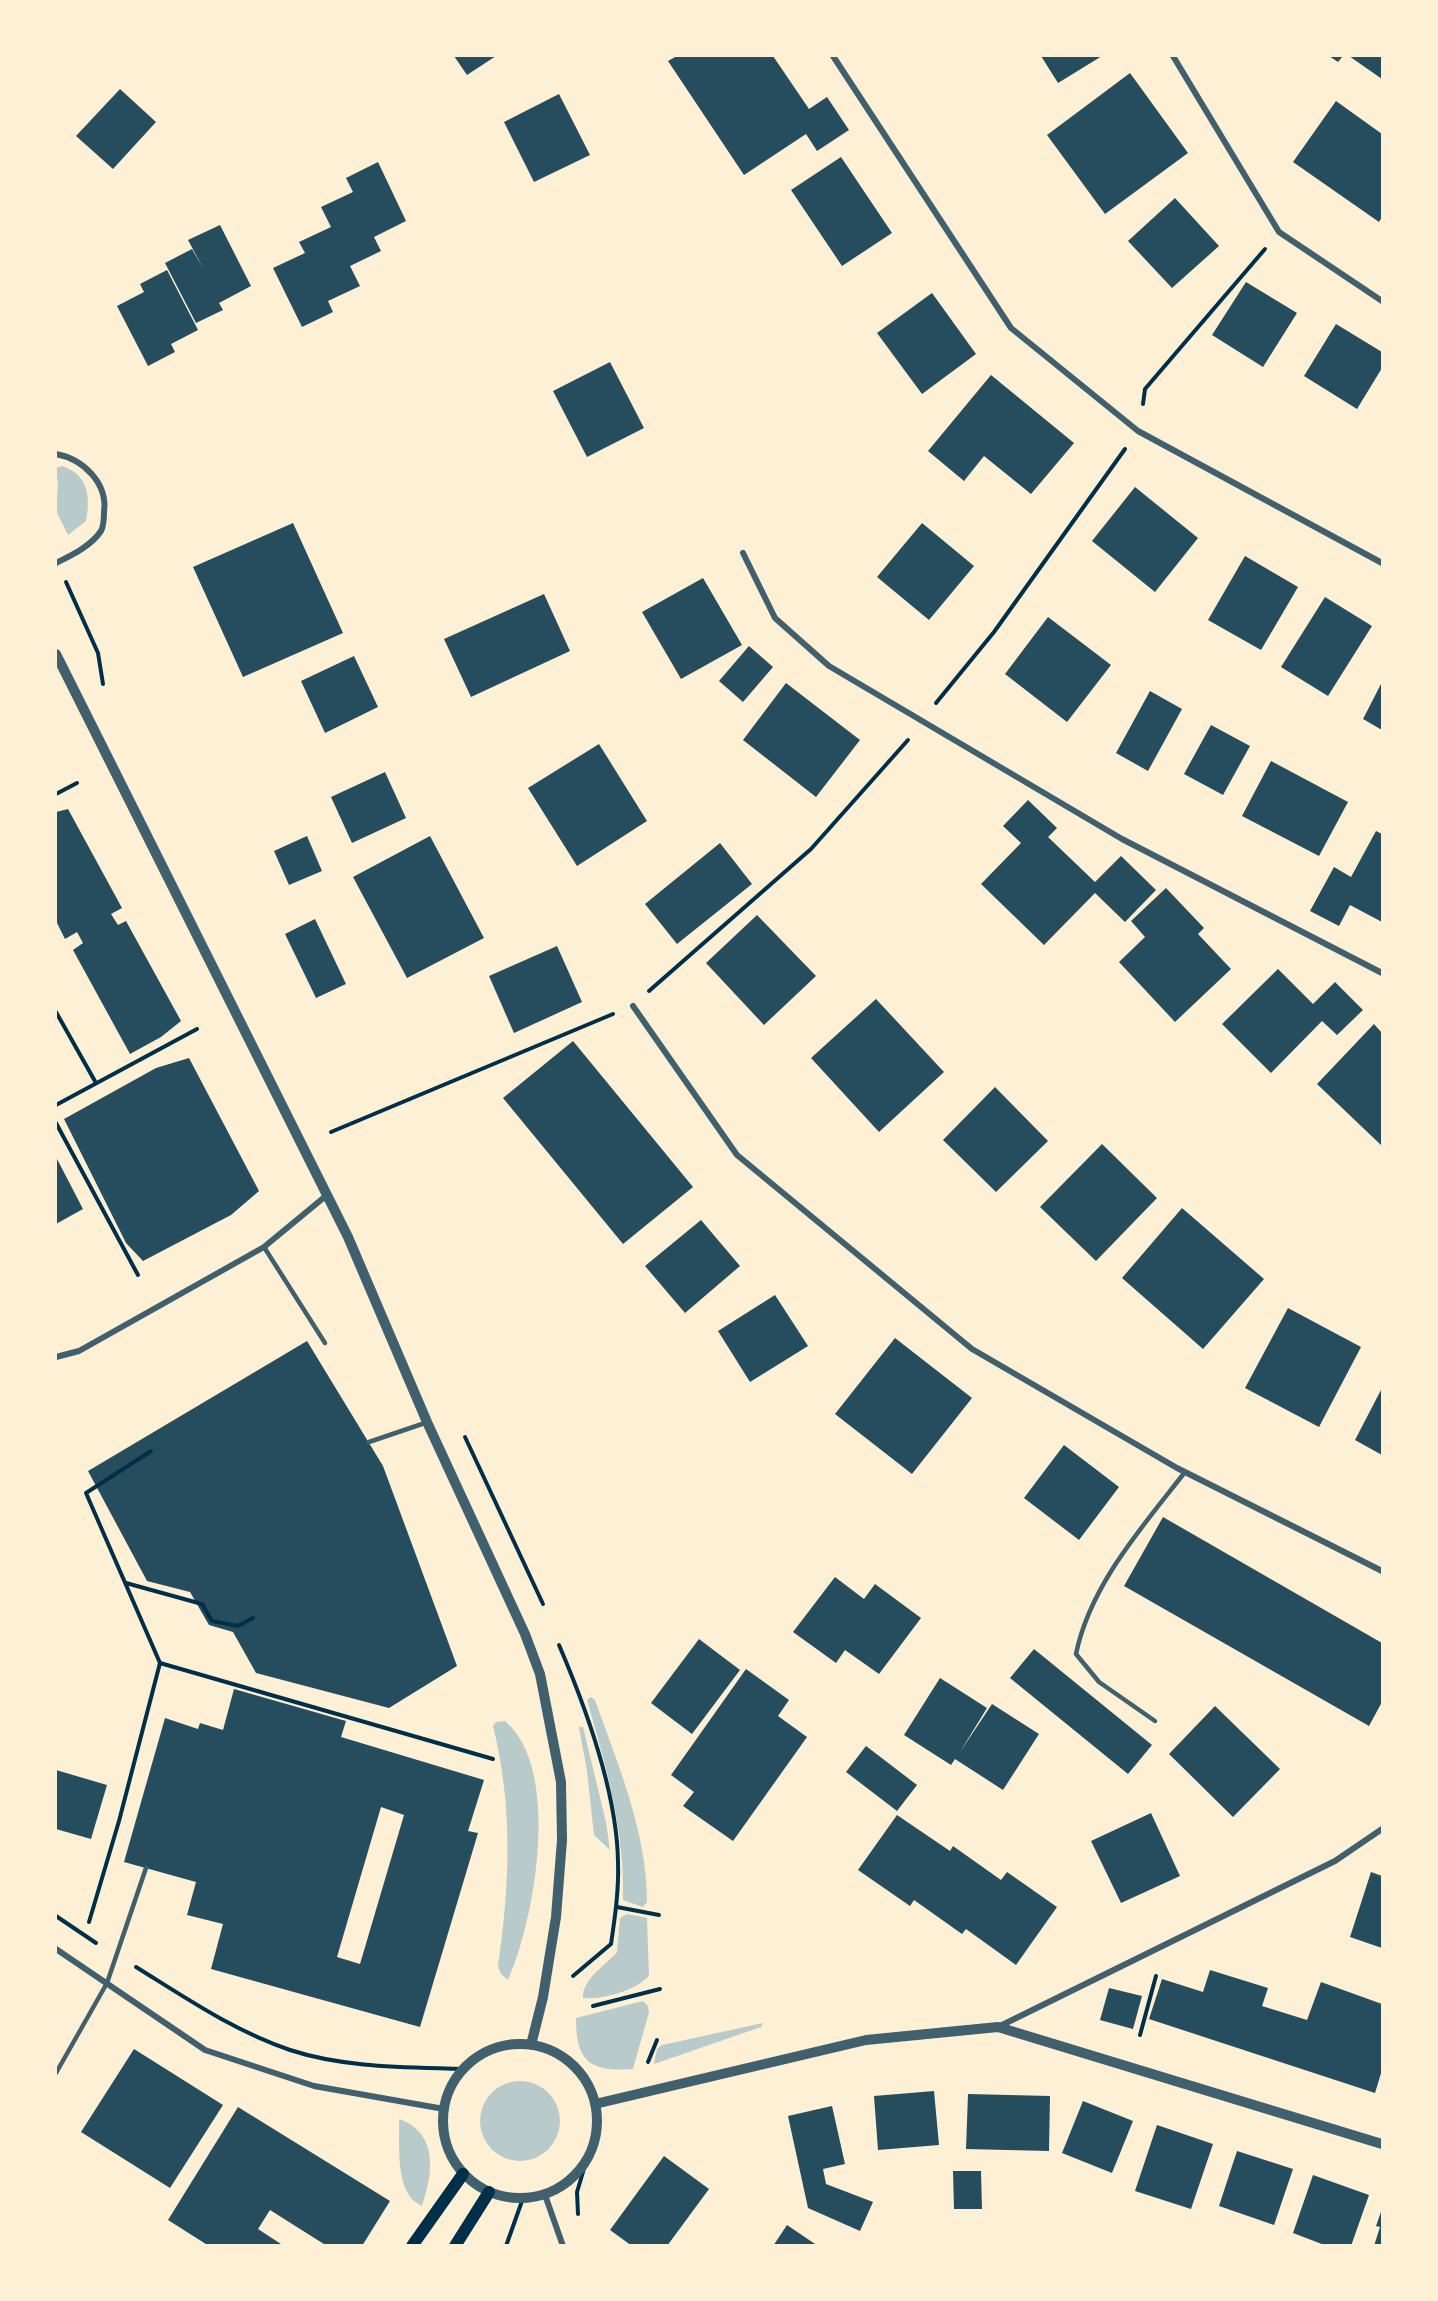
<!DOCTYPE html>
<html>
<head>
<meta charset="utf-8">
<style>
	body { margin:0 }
	#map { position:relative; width:1438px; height:2301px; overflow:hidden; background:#fdf0d5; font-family:"Fira Sans Condensed",sans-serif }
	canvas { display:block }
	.frame { position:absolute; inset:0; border:57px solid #fdf0d5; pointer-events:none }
</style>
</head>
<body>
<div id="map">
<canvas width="1438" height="2301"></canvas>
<div class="frame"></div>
</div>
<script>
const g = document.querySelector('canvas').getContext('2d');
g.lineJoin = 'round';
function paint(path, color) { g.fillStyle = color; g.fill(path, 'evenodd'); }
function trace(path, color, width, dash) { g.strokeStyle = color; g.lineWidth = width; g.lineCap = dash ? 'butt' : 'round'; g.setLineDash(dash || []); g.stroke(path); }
paint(new Path2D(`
	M 62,466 C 88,474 91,497 86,521 L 68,535 L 56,511 L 58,485 L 56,468 Z
	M 591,1697 L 595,1700 C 618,1765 647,1832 647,1902 L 643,1907 L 623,1900 C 625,1831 606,1766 587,1700 Z
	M 505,1721 C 562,1769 535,1920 508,1980 L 501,1974 L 498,1966 C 510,1885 513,1805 493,1726 L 496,1722 Z
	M 579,1727 L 583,1727 L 606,1822 L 610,1850 L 594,1835 L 587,1771 Z
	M 627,1914 L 647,1918 L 649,1976 C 635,1991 602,2000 583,1998 C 582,1979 606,1965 617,1952 L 620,1918 Z
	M 643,2001 L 648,2006 L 649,2012 L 633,2069 C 591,2072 576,2063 576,2018 Z
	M 763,2023 L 761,2027 L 654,2064 L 657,2049 L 662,2045 Z
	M480 2121a40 40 0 1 1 80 0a40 40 0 1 1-80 0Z
	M 399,2119 C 439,2133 433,2174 422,2206 C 394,2194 400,2146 399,2119 Z`), '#b9caca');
paint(new Path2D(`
	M 454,56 L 496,56 L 467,75 Z
	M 677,56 L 773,56 L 809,109 L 827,97 L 849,130 L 817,151 L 806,134 L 744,175 L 668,61 Z
	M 1041,56 L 1102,56 L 1058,83 Z
	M 1329,56 L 1343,56 L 1338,62 Z
	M 1349,56 L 1382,56 L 1382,79 Z
	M 1130,73 L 1188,153 L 1105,214 L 1047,135 Z
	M 120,89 L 156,122 L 113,169 L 76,136 Z
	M 559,94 L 590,155 L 534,182 L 504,122 Z
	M 1336,101 L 1382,134 L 1382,217 L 1379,222 L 1293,162 Z
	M 841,157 L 892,233 L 842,266 L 791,190 Z
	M 378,162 L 406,221 L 374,237 L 381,251 L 350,266 L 360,286 L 328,301 L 333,312 L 302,327 L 273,268 L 305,253 L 299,242 L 331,227 L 321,207 L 353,192 L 346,178 Z
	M 1175,198 L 1219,246 L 1172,288 L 1128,241 Z
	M 220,225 L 251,286 L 219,303 L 223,310 L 196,323 L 165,263 L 192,249 L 203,268 L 188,240 Z
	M 167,270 L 198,330 L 171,344 L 175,352 L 148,366 L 117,306 L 144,292 L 140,284 Z
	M 1246,282 L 1297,313 L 1263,367 L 1212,335 Z
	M 932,293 L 976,354 L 922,394 L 877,333 Z
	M 1336,324 L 1382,352 L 1382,368 L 1357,409 L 1304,376 Z
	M 610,362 L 644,428 L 587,457 L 553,391 Z
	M 991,375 L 1074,443 L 1031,494 L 984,456 L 964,481 L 928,451 Z
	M 1135,487 L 1198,538 L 1155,592 L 1092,541 Z
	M 293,523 L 343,633 L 243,677 L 193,567 Z
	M 922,523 L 974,566 L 929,620 L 877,577 Z
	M 1245,556 L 1298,587 L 1261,650 L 1208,620 Z
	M 703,578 L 742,645 L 681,679 L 642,612 Z
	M 544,594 L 570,651 L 471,697 L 444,639 Z
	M 1325,597 L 1372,626 L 1328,696 L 1281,667 Z
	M 1048,617 L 1111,665 L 1067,722 L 1005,674 Z
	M 749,646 L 773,667 L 743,702 L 719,681 Z
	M 354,656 L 378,707 L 325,733 L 301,681 Z
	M 1382,682 L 1382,730 L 1363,719 Z
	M 786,683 L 860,740 L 816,797 L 743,740 Z
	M 1150,691 L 1182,709 L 1148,771 L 1116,753 Z
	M 1211,725 L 1250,746 L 1223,795 L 1184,774 Z
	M 599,744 L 647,821 L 577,866 L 528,788 Z
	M 1271,761 L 1348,802 L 1319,856 L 1242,816 Z
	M 385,772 L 406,818 L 352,843 L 331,797 Z
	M 1028,800 L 1057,828 L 1048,837 L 1095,882 L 1121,856 L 1156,890 L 1125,922 L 1095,893 L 1044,945 L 981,884 L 1021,843 L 1003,826 Z
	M 68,809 L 122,908 L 111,914 L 118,925 L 126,921 L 181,1021 L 161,1037 L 130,1054 L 73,950 L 83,943 L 77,932 L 65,939 L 56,921 L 56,812 Z
	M 1376,831 L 1382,834 L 1382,922 L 1350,905 L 1339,926 L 1310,911 L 1334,867 L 1351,877 Z
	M 307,836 L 322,871 L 289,885 L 274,851 Z
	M 430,836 L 484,938 L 407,978 L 353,877 Z
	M 720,843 L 752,884 L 677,944 L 645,904 Z
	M 1166,888 L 1204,928 L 1198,934 L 1231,969 L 1175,1022 L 1119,962 L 1145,937 L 1131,921 Z
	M 757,915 L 816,976 L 764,1025 L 706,963 Z
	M 315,919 L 346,984 L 316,998 L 285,934 Z
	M 557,946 L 582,1002 L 514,1033 L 489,976 Z
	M 1278,969 L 1313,1004 L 1335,982 L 1363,1010 L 1337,1035 L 1322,1021 L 1271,1073 L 1222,1024 Z
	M 876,999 L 944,1072 L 879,1132 L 811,1058 Z
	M 1374,1024 L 1382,1033 L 1382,1146 L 1317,1084 Z
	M 573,1041 L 693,1187 L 623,1244 L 503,1098 Z
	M 189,1058 L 259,1191 L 231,1215 L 143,1261 L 126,1243 L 64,1119 L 156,1068 Z
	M 995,1087 L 1048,1141 L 996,1192 L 943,1140 Z
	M 1102,1144 L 1157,1198 L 1096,1261 L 1040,1207 Z
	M 56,1157 L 83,1209 L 56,1224 Z
	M 1182,1208 L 1264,1279 L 1203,1349 L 1122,1278 Z
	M 701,1220 L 740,1266 L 685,1313 L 645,1266 Z
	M 775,1295 L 808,1346 L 750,1382 L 718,1331 Z
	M 1288,1308 L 1361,1347 L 1319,1427 L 1245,1388 Z
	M 895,1338 L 972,1398 L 912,1474 L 835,1414 Z
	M 307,1341 L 383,1466 L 457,1666 L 389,1708 L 256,1673 L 233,1632 L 209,1625 L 190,1592 L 147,1581 L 88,1471 Z
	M 1382,1388 L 1382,1455 L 1355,1440 Z
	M 1064,1445 L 1119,1487 L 1079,1540 L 1024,1498 Z
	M 1163,1517 L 1382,1643 L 1382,1702 L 1369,1726 L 1124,1586 Z
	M 835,1577 L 864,1599 L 875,1584 L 921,1618 L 879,1674 L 845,1650 L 836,1663 L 793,1632 Z
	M 699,1639 L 740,1670 L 692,1734 L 651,1703 Z
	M 1034,1649 L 1152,1745 L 1128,1774 L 1010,1678 Z
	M 746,1669 L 789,1700 L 778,1716 L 807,1737 L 733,1841 L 683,1806 L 694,1792 L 671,1775 Z
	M 940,1678 L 987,1708 L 960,1752 L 992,1704 L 1039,1734 L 1003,1790 L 955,1759 L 951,1765 L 904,1735 Z
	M 234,1689 L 346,1721 L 341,1737 L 484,1780 L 468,1831 L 478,1833 L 420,2027 L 211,1969 L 223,1924 L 187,1915 L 196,1882 L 124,1862 L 165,1718 L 198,1729 L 200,1723 L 223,1730 ZM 381,1807 L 404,1815 L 360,1964 L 337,1957 Z
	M 1215,1706 L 1280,1769 L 1233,1817 L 1169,1754 Z
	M 866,1746 L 917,1785 L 897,1811 L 846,1772 Z
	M 56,1770 L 107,1785 L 91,1839 L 56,1829 Z
	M 1151,1813 L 1180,1876 L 1121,1903 L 1091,1841 Z
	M 897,1815 L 950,1851 L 953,1846 L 1001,1880 L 1007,1872 L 1057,1907 L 1016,1965 L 966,1929 L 962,1934 L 914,1900 L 910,1906 L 858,1870 Z
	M 1371,1872 L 1382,1876 L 1382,1948 L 1350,1937 Z
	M 1210,1970 L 1268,1988 L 1262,2006 L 1307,2020 L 1321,1982 L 1382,2004 L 1382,2070 L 1375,2093 L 1149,2019 L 1162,1979 L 1203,1992 Z
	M 1109,1988 L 1142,1996 L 1133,2029 L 1100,2020 Z
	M 134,2049 L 223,2105 L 170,2188 L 81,2132 Z
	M 934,2091 L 939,2145 L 878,2150 L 874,2096 Z
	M 968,2094 L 1050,2096 L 1049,2151 L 966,2149 Z
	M 1083,2101 L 1133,2121 L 1112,2173 L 1062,2153 Z
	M 832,2106 L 845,2164 L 823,2169 L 826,2184 L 873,2202 L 860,2231 L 808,2208 L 788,2116 Z
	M 238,2107 L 390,2201 L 362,2246 L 327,2246 L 270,2210 L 258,2229 L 284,2246 L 209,2246 L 168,2220 Z
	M 1157,2125 L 1213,2144 L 1191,2209 L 1135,2191 Z
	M 1237,2151 L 1293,2169 L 1274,2225 L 1219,2206 Z
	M 664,2156 L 709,2189 L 667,2246 L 632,2246 L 610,2230 Z
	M 953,2171 L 981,2171 L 982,2209 L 954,2209 Z
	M 1313,2175 L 1369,2195 L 1351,2246 L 1327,2246 L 1293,2233 Z
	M 1382,2209 L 1382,2246 L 1374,2246 L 1380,2227 L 1376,2226 Z
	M 787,2225 L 818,2246 L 773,2246 Z`), '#264d5e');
trace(new Path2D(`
	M 1143,404 L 1145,389 L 1265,249
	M 66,582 L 98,653 L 103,684
	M 936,703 L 994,632 L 1125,449
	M 56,794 L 77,783
	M 649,991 L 811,849 L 908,740
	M 56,1012 L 96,1083
	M 56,1105 L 197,1029
	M 56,1123 L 138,1275
	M 331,1132 L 613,1014
	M 465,1437 L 543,1604
	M 126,1583 L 202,1604 L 212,1621 L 238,1626 L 253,1618
	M 559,1645 C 586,1708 617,1792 618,1862 C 619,1890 615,1917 611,1944 L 573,1976
	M 160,1663 L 493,1759
	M 617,1907 L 659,1915
	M 56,1916 L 96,1943
	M 89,1922 L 119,1821 L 160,1663 L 86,1493 L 151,1451
	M 136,1967 C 186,1998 234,2031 290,2050 C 345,2068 406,2067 463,2069
	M 593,2006 L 660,1989
	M 1140,2035 L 1156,1976
	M 648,2062 L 657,2040
	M 578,2214 L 577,2192 L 586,2162
	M 506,2246 L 522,2201`), '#003049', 4);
trace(new Path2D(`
	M 264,1247 L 325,1343
	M 369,1442 L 425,1423
	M 1155,1721 L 1099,1682 L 1076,1654 C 1090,1585 1143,1526 1185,1472
	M 56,2073 L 107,1983 L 146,1868`), '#3f606c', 4.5);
trace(new Path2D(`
	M 833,56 L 1011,328 L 1138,431 L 1382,563
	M 1173,56 L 1279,232 L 1382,301
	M 56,454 C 83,459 108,483 104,512 C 104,518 104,525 101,531 C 91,546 72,555 56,563
	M 743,553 L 775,618 L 829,666 L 1122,839 L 1382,973
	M 633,1006 L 737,1155 L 972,1349 L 1177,1468 L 1382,1571
	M 56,1357 L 79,1351 L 264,1247 L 327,1195
	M 56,1949 L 205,2050 L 314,2086 L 444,2109
	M 998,2027 L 1335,1861 L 1382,1829
	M 545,2195 L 563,2246`), '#3f606c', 6);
trace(new Path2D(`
	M 56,654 L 348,1237 L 427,1422 L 525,1634 L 540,1674 L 561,1782 L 562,1840 L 556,1917 L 543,1997 L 531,2045
	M443 2121a77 77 0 1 1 154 0a77 77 0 1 1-154 0Z
	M 595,2104 L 866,2040 L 998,2027 L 1382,2144`), '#3f606c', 10);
trace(new Path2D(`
	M 412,2246 L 463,2174
	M 455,2246 L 489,2192`), '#003049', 12);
</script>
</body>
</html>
